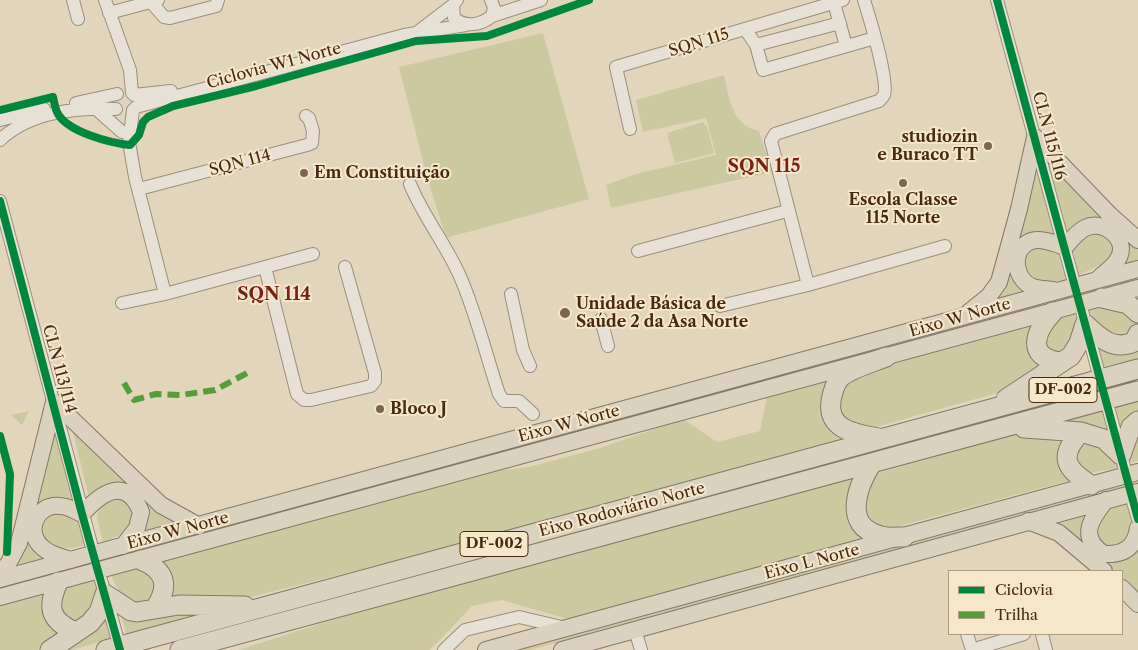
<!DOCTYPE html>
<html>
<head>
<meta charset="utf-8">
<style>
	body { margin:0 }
	#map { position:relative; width:1138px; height:650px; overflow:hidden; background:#e2d5bc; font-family:"Libre Caslon Text",serif }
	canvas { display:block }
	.legend { position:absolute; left:948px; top:570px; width:175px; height:65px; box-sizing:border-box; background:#f6e7ca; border:1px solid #b09b80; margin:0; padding:6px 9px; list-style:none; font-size:15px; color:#482912 }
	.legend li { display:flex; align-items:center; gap:10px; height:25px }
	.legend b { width:25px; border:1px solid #b09b80 }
</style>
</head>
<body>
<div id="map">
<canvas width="1138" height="650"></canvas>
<ul class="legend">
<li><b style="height:6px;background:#00873e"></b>Ciclovia</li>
<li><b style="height:6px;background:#559c3c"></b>Trilha</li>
</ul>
</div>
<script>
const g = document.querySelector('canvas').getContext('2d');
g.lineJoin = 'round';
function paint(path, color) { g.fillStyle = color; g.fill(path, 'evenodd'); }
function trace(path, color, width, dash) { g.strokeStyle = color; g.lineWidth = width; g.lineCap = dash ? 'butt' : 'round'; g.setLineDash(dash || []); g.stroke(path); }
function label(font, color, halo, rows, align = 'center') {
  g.font = font + ' "Libre Caslon Text",serif'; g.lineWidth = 4; g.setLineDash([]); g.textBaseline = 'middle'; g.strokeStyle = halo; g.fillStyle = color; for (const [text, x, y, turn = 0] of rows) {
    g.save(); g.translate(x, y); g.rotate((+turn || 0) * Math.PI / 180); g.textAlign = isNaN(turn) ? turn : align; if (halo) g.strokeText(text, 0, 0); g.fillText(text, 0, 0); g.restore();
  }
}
paint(new Path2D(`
	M 543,33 L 589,199 L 446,238 L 427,177 L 399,67 Z
	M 724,75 C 729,97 732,126 759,131 L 772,172 L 611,208 L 606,185 L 636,174 L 716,155 L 706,118 L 643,132 L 636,100 Z
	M 703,122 L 707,127 L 714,153 L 675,163 L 667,133 Z
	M 1046,154 L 1138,244 L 1138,263 L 1116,269 L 1110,222 C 1088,214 1084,221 1067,235 Z
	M 1034,162 L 1056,237 C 1035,225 1026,241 1011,254 L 1033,291 L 988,303 Z
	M 1100,229 L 1116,246 L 1109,261 L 1079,275 L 1073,251 L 1076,238 Z
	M 1028,245 L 1057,249 L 1063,263 L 1066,280 L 1035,283 L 1026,279 L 1023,252 Z
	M 1138,274 L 1138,282 L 0,592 L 0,584 Z
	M 1108,305 L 1119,305 L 1138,321 L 1137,331 L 1129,339 L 1111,339 L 1084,311 Z
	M 1075,313 L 1078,326 L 1069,351 L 1049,354 L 1040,331 L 1047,324 Z
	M 1038,320 L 1051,364 L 1008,390 L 876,427 L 858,428 L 840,417 L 840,385 L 891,363 Z
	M 1095,336 L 1138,343 L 1138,359 L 1103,367 Z
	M 834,376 L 827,389 L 851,439 L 491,537 L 243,599 L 165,600 L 153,560 L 476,473 L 529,467 L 600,448 L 683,419 L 717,442 L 760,431 L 768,392 Z
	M 1138,395 L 1138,411 L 1121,430 L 1113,401 Z
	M 1102,406 L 1112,436 L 1104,428 L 1098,426 L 1021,426 Z
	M 29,411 L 22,425 L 11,415 Z
	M 70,420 L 186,523 L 134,537 L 136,493 L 90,501 Z
	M 1138,423 L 1138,461 L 1130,463 L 1127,445 Z
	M 54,424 L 77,505 L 32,519 L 51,557 L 7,573 Z
	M 1018,434 L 1071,434 L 1075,479 L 896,527 L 880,528 L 865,519 L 861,487 L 867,476 Z
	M 1081,434 L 1113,453 L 1118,468 L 1083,474 L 1070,450 Z
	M 854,473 C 842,510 848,514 874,539 L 571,620 L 502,600 L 472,606 L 430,650 L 238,650 L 426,590 Z
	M 1138,476 L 1138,485 L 530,650 L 502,650 Z
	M 116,493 L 137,512 L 125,533 L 103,542 C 97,515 90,509 116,493 Z
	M 1128,500 L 1134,521 L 1129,541 L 1113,549 L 1097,544 C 1095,508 1096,514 1128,500 Z
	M 1094,505 L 1094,551 L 1138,540 L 1138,597 L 1122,583 L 1122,571 L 1109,571 L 1054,521 Z
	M 49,510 L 77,515 L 88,545 C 64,549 60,553 40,537 L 43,516 Z
	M 141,566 L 152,569 L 157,599 L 135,604 L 120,594 L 110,573 Z
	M 98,578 C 99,607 96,607 75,625 L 63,621 L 59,592 L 68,586 Z
	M 48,591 L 63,630 L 38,650 L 0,650 L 0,602 Z
	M 117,604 L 217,610 L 127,635 Z
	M 103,613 L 114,638 L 72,650 L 54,650 Z`), '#ccc9a0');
const minor = new Path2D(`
	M 73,0 L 78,19
	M 105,0 L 130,70 L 132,93
	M 457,0 L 453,5 L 454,18 C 466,28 481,25 492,16 L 494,8 L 491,0
	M 997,0 L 1073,279
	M 151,2 L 164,17 L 170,18 L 216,6 L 218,0
	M 834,3 L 846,46
	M 109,13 L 158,0
	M 492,16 L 541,0
	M 745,29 L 756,45 L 763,70 L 875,38
	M 419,31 L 453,5
	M 756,45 L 840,23
	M 134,95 L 171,91
	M 76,103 L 117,94
	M 136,107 L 404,35 L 466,25
	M 95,108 L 122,132
	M 133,110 L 129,142 L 135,177 L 165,294
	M 0,120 L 44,109
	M 630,129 L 616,67 L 843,0
	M 0,140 C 31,111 76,108 116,109
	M 410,184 C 423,216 445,243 459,274 C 476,312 486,355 499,394 L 504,401 L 519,401 L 533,414
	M 139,189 L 307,145 L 312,143 L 313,131 L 309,118 L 306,116
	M 0,201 L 91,544
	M 638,251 L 787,211
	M 265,267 L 297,394 L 304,400 L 311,400 L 371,386 L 375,381 L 375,373 L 345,267
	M 808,285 L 771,141 L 775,134 L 879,101 C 880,100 884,96 884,95 C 889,82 869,16 864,0
	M 511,294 L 523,350 L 530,366
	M 122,303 L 165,294 L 313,254
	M 720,306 L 808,285 L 945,246
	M 1082,311 L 1098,371
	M 601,319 L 608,346
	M 1108,407 L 1125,470
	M 1133,502 L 1138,519
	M 101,580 L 117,637
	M 635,630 L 641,650
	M 967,634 L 972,650
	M 1042,634 L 1046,650
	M 444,650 L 465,630 L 519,617 L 566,628
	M 972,650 L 1024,634`);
const major = new Path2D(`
	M 1035,137 L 1110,215 L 1138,240
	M 1053,290 C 1046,289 1039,289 1033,287 C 1016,281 1010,254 1027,243 C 1038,236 1054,243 1065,247 C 1070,241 1077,232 1085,228 C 1105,218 1132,242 1116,262 C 1112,268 1104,273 1099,278
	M 969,312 L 989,296 L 999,282 L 1019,209 L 1035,137
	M 54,402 L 161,505 L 199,526
	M 1106,500 C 1091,519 1078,537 1104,554 C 1123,555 1135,548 1138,528
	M 1028,521 L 1059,533 L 1104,571
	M 71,560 C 61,557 51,555 43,548 C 24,533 36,503 60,506 C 68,506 75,511 82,514 C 101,493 126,475 141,512 L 137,528 L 123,546
	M 0,573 L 8,564 L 19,543 L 54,402
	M 0,579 L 1138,269
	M 1122,588 L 1138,604
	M 0,597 L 1138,288
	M 486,650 L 1138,472
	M 562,650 L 1138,492`);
const highway = new Path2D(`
	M 1102,298 L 1128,304 L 1138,313
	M 1053,312 C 1036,330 1024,357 1060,362
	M 1006,399 L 1071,356 L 1079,343 L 1085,324 C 1100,338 1113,351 1134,342 L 1138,334
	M 1024,428 L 1081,432
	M 879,438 C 854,434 824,429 832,396 C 834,389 835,383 840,378 C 849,369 874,362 886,357
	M 1121,455 L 1131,427 L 1138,421
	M 872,463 C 858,485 841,526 881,536 C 888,538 897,537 904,537
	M 1091,485 C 1065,469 1058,456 1081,432 L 1104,439 L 1121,455
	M 141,560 C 165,570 170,585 156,607
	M 58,582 C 47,607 49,620 75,632
	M 50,650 L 90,623 L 99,612 L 105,594 L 131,611 L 137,612 L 179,605 L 245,606
	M 106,650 L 1138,369
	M 180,650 L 1138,391`);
trace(minor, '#9a8f7e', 14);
trace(major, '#837868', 18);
trace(highway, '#837868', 21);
trace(minor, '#e7e0d4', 12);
trace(major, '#dad1bf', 16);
trace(highway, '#dad1bf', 19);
trace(new Path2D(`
	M 124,383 L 134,400 L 156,394 L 181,395 L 215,390 L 249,372`), '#559c3c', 6, [12, 6]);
trace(new Path2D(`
	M 997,0 L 1138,519
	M 0,110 L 53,97 C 54,101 55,108 57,112 C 66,132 111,143 130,145 L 139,135 L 143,122 L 148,117 L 173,106 L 256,86 L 416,41 L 487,36 L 589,0
	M 0,201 L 82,514 L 120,650
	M 0,436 L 10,474 L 7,552`), '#00873e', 8);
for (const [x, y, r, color] of [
	[988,146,5,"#7e654e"],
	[304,173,5,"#7e654e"],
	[903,183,5,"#7e654e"],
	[565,313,6,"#7e654e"],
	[380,409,5,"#7e654e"]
]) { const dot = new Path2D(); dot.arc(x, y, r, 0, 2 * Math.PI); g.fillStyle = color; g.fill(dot); trace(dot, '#f6e7ca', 2); }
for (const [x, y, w] of [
	[1063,390,68],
	[494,544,68]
]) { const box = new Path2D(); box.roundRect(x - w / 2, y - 12.5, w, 25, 4); g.fillStyle = '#f6e7ca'; g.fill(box); trace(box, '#482912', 1); }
label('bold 15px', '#482912', null, [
	["DF-002",1063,390],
	["DF-002",494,544]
]);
label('16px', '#482912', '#f6e7ca', [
	["SQN 115",699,43,-17],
	["Ciclovia W1 Norte",274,66,-15],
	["CLN 115/116",1049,136,75],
	["SQN 114",240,163,-15],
	["Eixo W Norte",960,318,-16],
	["CLN 113/114",59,369,75],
	["Eixo W Norte",569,424,-15],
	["Eixo Rodoviário Norte",622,510,-15],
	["Eixo W Norte",178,531,-15],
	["Eixo L Norte",812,562,-15]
]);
label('bold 16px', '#482912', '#f6e7ca', [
	["studiozin",978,137,"right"],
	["e Buraco TT",978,155,"right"],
	["Em Constituição",314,173],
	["Escola Classe",903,200,"center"],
	["115 Norte",903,218,"center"],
	["Unidade Básica de",576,304],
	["Saúde 2 da Asa Norte",576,322],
	["Bloco J",390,409]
], 'left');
label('bold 18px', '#7a1f14', '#f6e7ca', [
	["SQN 115",764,167],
	["SQN 114",274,295]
]);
</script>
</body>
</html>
